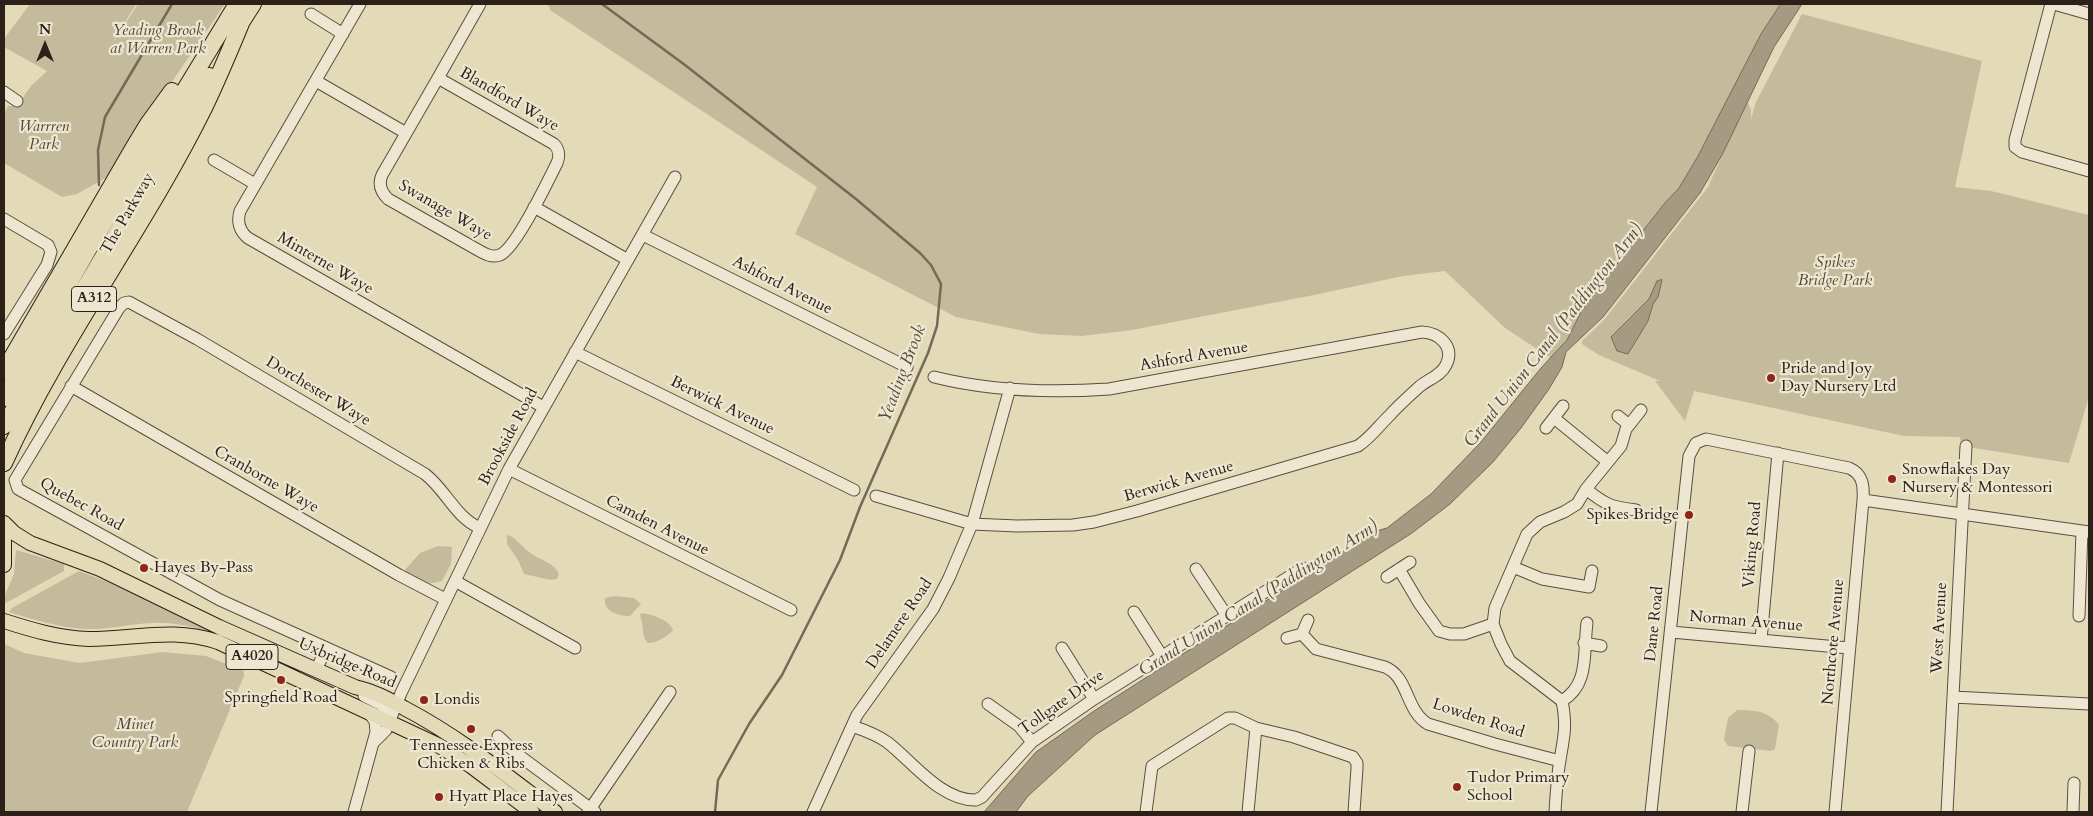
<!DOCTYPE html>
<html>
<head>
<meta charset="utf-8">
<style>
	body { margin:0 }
	#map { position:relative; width:2093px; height:816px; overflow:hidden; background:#e3dab8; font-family:Cardo,serif }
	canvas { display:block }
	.frame { position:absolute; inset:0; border:5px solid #2b2118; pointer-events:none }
	.north { position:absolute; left:20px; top:20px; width:50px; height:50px; -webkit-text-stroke:4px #ede7d1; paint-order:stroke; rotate:0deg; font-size:14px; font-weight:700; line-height:20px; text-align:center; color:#2b2118 }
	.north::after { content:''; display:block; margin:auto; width:18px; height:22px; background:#2b2118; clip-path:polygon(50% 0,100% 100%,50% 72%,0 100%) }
</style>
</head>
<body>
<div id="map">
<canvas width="2093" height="816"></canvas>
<div class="frame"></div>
<div class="north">N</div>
</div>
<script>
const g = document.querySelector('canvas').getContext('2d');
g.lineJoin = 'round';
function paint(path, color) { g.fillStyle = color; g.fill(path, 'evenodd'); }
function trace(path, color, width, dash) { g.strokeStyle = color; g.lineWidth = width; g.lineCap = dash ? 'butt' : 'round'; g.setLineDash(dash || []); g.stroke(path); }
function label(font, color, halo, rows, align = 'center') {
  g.font = font + ' Cardo,serif'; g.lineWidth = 4.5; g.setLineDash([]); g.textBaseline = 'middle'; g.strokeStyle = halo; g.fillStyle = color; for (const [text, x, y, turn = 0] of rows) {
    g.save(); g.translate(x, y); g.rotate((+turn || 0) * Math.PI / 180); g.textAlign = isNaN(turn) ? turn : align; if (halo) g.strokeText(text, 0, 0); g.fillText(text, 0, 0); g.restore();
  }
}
paint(new Path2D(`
	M 30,4 L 136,4 L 110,47 L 138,4 L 225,4 L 107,177 L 77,194 L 62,197 L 4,163 L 4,114 L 8,106 L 17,106 L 31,86 L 47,71 L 4,47 L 4,39 Z
	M 548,4 L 1781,4 L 1761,34 L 1698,156 L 1679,188 L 1664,204 L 1610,273 L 1582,310 L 1567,340 L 1551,358 L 1505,328 L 1445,271 L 1403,276 L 1314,295 L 1132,330 L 1082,336 L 1039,334 L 956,317 L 795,234 L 817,187 L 550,10 Z
	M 1802,14 L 1982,61 L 1955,187 L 1991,191 L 2089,215 L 2089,397 L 2069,463 L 1961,446 L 1960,437 L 1904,436 L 1694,391 L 1685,421 L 1655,381 L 1660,381 L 1599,355 L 1582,344 L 1582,341 L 1604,320 L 1708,187 L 1747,100 L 1751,110 L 1751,119 L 1756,102 ZM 1658,297 L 1653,304 L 1648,321 L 1628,354 L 1624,323 L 1649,299 Z
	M 507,535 C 516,537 522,547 529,552 C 539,560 554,562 559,574 L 557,579 L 551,580 L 524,574 L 518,560 L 507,544 Z
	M 438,546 L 452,547 L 451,564 L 442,581 L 428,584 L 404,571 L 420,553 Z
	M 16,550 L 64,564 L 64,571 L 4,604 L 4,597 L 14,574 Z
	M 79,571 L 121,587 L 216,632 L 216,635 C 196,627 174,622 152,623 C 129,624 107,630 84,629 C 58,627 34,620 9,612 L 12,608 Z
	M 615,596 L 634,598 L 641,604 L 630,616 C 619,616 603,612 605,598 Z
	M 641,613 C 651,614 670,620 673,630 C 669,636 654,644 648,643 C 640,634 645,626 640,616 Z
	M 4,644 L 24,653 L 80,663 L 162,652 L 206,656 L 244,671 L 244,676 L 187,812 L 4,812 Z
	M 1737,710 C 1754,710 1769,711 1779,725 L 1775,749 L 1771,751 L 1728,746 L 1724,740 L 1728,718 Z`), '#c4bb9d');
const water = new Path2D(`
	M 1781,4 L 1802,4 L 1774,47 L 1722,155 L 1700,193 L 1603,317 L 1566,352 L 1562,367 L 1549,389 L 1521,428 L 1493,462 L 1450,504 L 1412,533 L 1095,735 L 1028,796 L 1016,812 L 984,812 L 1036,752 L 1094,711 L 1373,532 L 1387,528 L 1431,494 L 1481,442 L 1541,368 L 1567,340 L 1582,310 L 1610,273 L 1664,204 L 1679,188 L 1698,156 L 1761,34 Z
	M 1662,280 L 1658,297 L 1653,304 L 1648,321 L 1628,354 L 1617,351 L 1611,337 L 1649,299 L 1657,281 Z`);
paint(water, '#a49b82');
trace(water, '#746a58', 1);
trace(new Path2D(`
	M 602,4 L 685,65 L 856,199 L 920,253 L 931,265 L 941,284 L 937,326 L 928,353 L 860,507 L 840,560 L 782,675 L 749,724 L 718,780 L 715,812
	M 99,185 L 98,150 L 105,117 L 172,4`), '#746a58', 2.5);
const minor = new Path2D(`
	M 360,4 L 240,211 C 237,221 239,231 248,238 L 543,407
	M 2051,4 L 2015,140 L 2015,147 L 2022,152 L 2089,171
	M 2054,4 L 2089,14
	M 311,14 L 343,34
	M 438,78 L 554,144 C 559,149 560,156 557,163 C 548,181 516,248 500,255 C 492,258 485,254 478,250 L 388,199 C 381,192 378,184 382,175 Z
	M 438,78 L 480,4
	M 316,81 L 406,133
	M 4,92 L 17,101
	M 214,160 L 255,184
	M 534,207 L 628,260
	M 4,219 L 48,245
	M 643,235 L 907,367
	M 4,334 L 47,265 L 51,252 L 48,245
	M 575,352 L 854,490
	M 71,386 L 399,575 L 445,599
	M 1618,416 L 1629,425
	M 1554,418 L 1608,462
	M 1546,428 L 1563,406
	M 509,469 L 791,610
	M 1586,489 C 1606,505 1611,507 1636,510
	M 876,496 L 972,524 L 1017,526 L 1073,525 L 1094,522 L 1137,511 L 1358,446 C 1370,438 1378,427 1388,417 C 1398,406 1409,396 1419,387 C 1428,379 1441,376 1446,365 C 1455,347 1440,333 1422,332 L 1109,389 C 1051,393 990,391 934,377
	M 1863,500 L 2089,532
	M 1513,567 L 1542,579 L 1589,587 L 1592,571
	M 1196,569 L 1227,616
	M 1399,569 L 1419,603 L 1439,631 L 1450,634 L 1464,634 L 1493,624
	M 1387,577 L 1410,562
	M 455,581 L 575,648
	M 1134,612 L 1162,656
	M 2079,616 L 2082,531
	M 1308,620 L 1302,634 L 1316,649 L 1385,667 C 1409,677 1405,710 1428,724 L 1495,744 L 1560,761
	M 1671,632 L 1849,648
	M 1287,638 L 1302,634
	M 1761,640 L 1778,453
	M 1584,643 L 1601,646
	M 1062,648 L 1094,699
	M 316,670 L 326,649
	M 391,677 L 220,600 L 18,489 L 15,480 L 119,308 L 124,303 L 129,302 L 197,339 L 425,474 C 446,490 455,517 480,528
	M 364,696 L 382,705 L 390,721
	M 1953,697 L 2089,704
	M 1562,701 C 1590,684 1583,653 1587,623
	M 988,704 L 1019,726 L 1032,742
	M 852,726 C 864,730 877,735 887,742 C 912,761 941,801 976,800 L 982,797 L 1032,742 L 1094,699 L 1303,568
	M 498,736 L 517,754 L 595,812
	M 375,741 L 386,730 L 401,693 L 509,469 L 675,177
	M 354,812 L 376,732 L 375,721 L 368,712
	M 588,812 L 670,692
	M 813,812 L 857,715 L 933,609 L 949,578 L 972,524 L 1010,388
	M 1146,812 L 1152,766 L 1228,718 L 1235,718 L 1256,728 L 1294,737 L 1353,757 L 1357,763 L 1357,768 L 1354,812
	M 1248,812 L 1256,728
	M 1555,812 C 1556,795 1557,777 1560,760 C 1564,736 1567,726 1562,701 L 1510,661 L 1501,644 L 1493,624 L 1495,608 L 1527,534 L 1540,522 L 1564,512 L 1577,504 L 1586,489 L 1621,446 L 1626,429 L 1641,410
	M 1651,812 L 1689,456 L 1696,443 L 1706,439 L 1849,468 C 1863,474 1864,486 1863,500 L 1835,812
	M 1742,812 L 1749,751
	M 1947,812 L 1966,446
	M 2073,812 L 2074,783`);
const major = new Path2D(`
	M 4,523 L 14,533 L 30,543 L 100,569 L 219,627 L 355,687 C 373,691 388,699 404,708 C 458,736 506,775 555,812
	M 4,540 L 4,565
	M 4,621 C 32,630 59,638 89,639 C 135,639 173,627 218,642 L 438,745 L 471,766 L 532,812`);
const highway = new Path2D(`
	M 237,29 L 253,4
	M 4,371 L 134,147 L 148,124 L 172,91
	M 4,398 L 89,248 L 237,4
	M 4,426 L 209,76
	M 4,463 C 60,339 144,229 204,108 C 218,79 230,50 242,21`);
trace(minor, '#594f40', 13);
trace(major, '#2b2118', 16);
trace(highway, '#2b2118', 18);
trace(minor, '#ede7d1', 11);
trace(major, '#e3dab8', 14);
trace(highway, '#e3dab8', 16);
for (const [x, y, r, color] of [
	[1771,378,5,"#8f2418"],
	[1892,479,5,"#8f2418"],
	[1689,515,5,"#8f2418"],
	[144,568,5,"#8f2418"],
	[281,680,5,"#8f2418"],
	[424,700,5,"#8f2418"],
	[471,729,5,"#8f2418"],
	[1457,787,5,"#8f2418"],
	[439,797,5,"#8f2418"]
]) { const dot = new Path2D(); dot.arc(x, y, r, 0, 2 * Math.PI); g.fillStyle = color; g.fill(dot); trace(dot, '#ede7d1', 2); }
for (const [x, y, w] of [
	[94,299,45],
	[252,657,52]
]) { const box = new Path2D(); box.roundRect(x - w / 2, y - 12.5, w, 25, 4); g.fillStyle = '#ede7d1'; g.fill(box); trace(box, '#2b2118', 1); }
label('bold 15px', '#2b2118', null, [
	["A312",94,299],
	["A4020",252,657]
]);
label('italic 16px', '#514839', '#ede7d1', [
	["Yeading Brook",158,31],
	["at Warren Park",158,49],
	["Warrren",44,127],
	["Park",44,145],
	["Spikes",1835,263],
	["Bridge Park",1835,281],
	["Minet",135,725],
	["Country Park",135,743]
]);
label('16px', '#2b2118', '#ede7d1', [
	["Blandford Waye",509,100,30],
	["Swanage Waye",445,211,30],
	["The Parkway",128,214,-60],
	["Minterne Waye",325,264,30],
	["Ashford Avenue",782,286,27],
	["Ashford Avenue",1194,357,-10],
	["Dorchester Waye",318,392,31],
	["Berwick Avenue",722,406,26],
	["Brookside Road",509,437,-62],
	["Cranborne Waye",266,480,30],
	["Berwick Avenue",1179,482,-16],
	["Quebec Road",81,505,29],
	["Camden Avenue",657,526,27],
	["Viking Road",1753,545,-85],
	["Norman Avenue",1746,622,5],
	["Delamere Road",900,624,-56],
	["Dane Road",1655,624,-84],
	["West Avenue",1940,628,-87],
	["Northcote Avenue",1834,642,-85],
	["Uxbridge Road",347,664,23],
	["Tollgate Drive",1062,703,-35],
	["Lowden Road",1478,719,18]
]);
label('16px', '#2b2118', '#ede7d1', [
	["Pride and Joy",1781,369],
	["Day Nursery Ltd",1781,387],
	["Snowflakes Day",1902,470],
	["Nursery & Montessori",1902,488],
	["Spikes Bridge",1679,515,"right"],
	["Hayes By-Pass",154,568],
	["Springfield Road",281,698,"center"],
	["Londis",434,700],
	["Tennessee Express",471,746,"center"],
	["Chicken & Ribs",471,764,"center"],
	["Tudor Primary",1467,778],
	["School",1467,796],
	["Hyatt Place Hayes",449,797]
], 'left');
label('italic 18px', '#554c3d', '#ede7d1', [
	["Grand Union Canal (Paddington Arm)",1554,336,-52],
	["Yeading Brook",903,374,-69],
	["Grand Union Canal (Paddington Arm)",1259,599,-32]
]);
</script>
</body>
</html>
